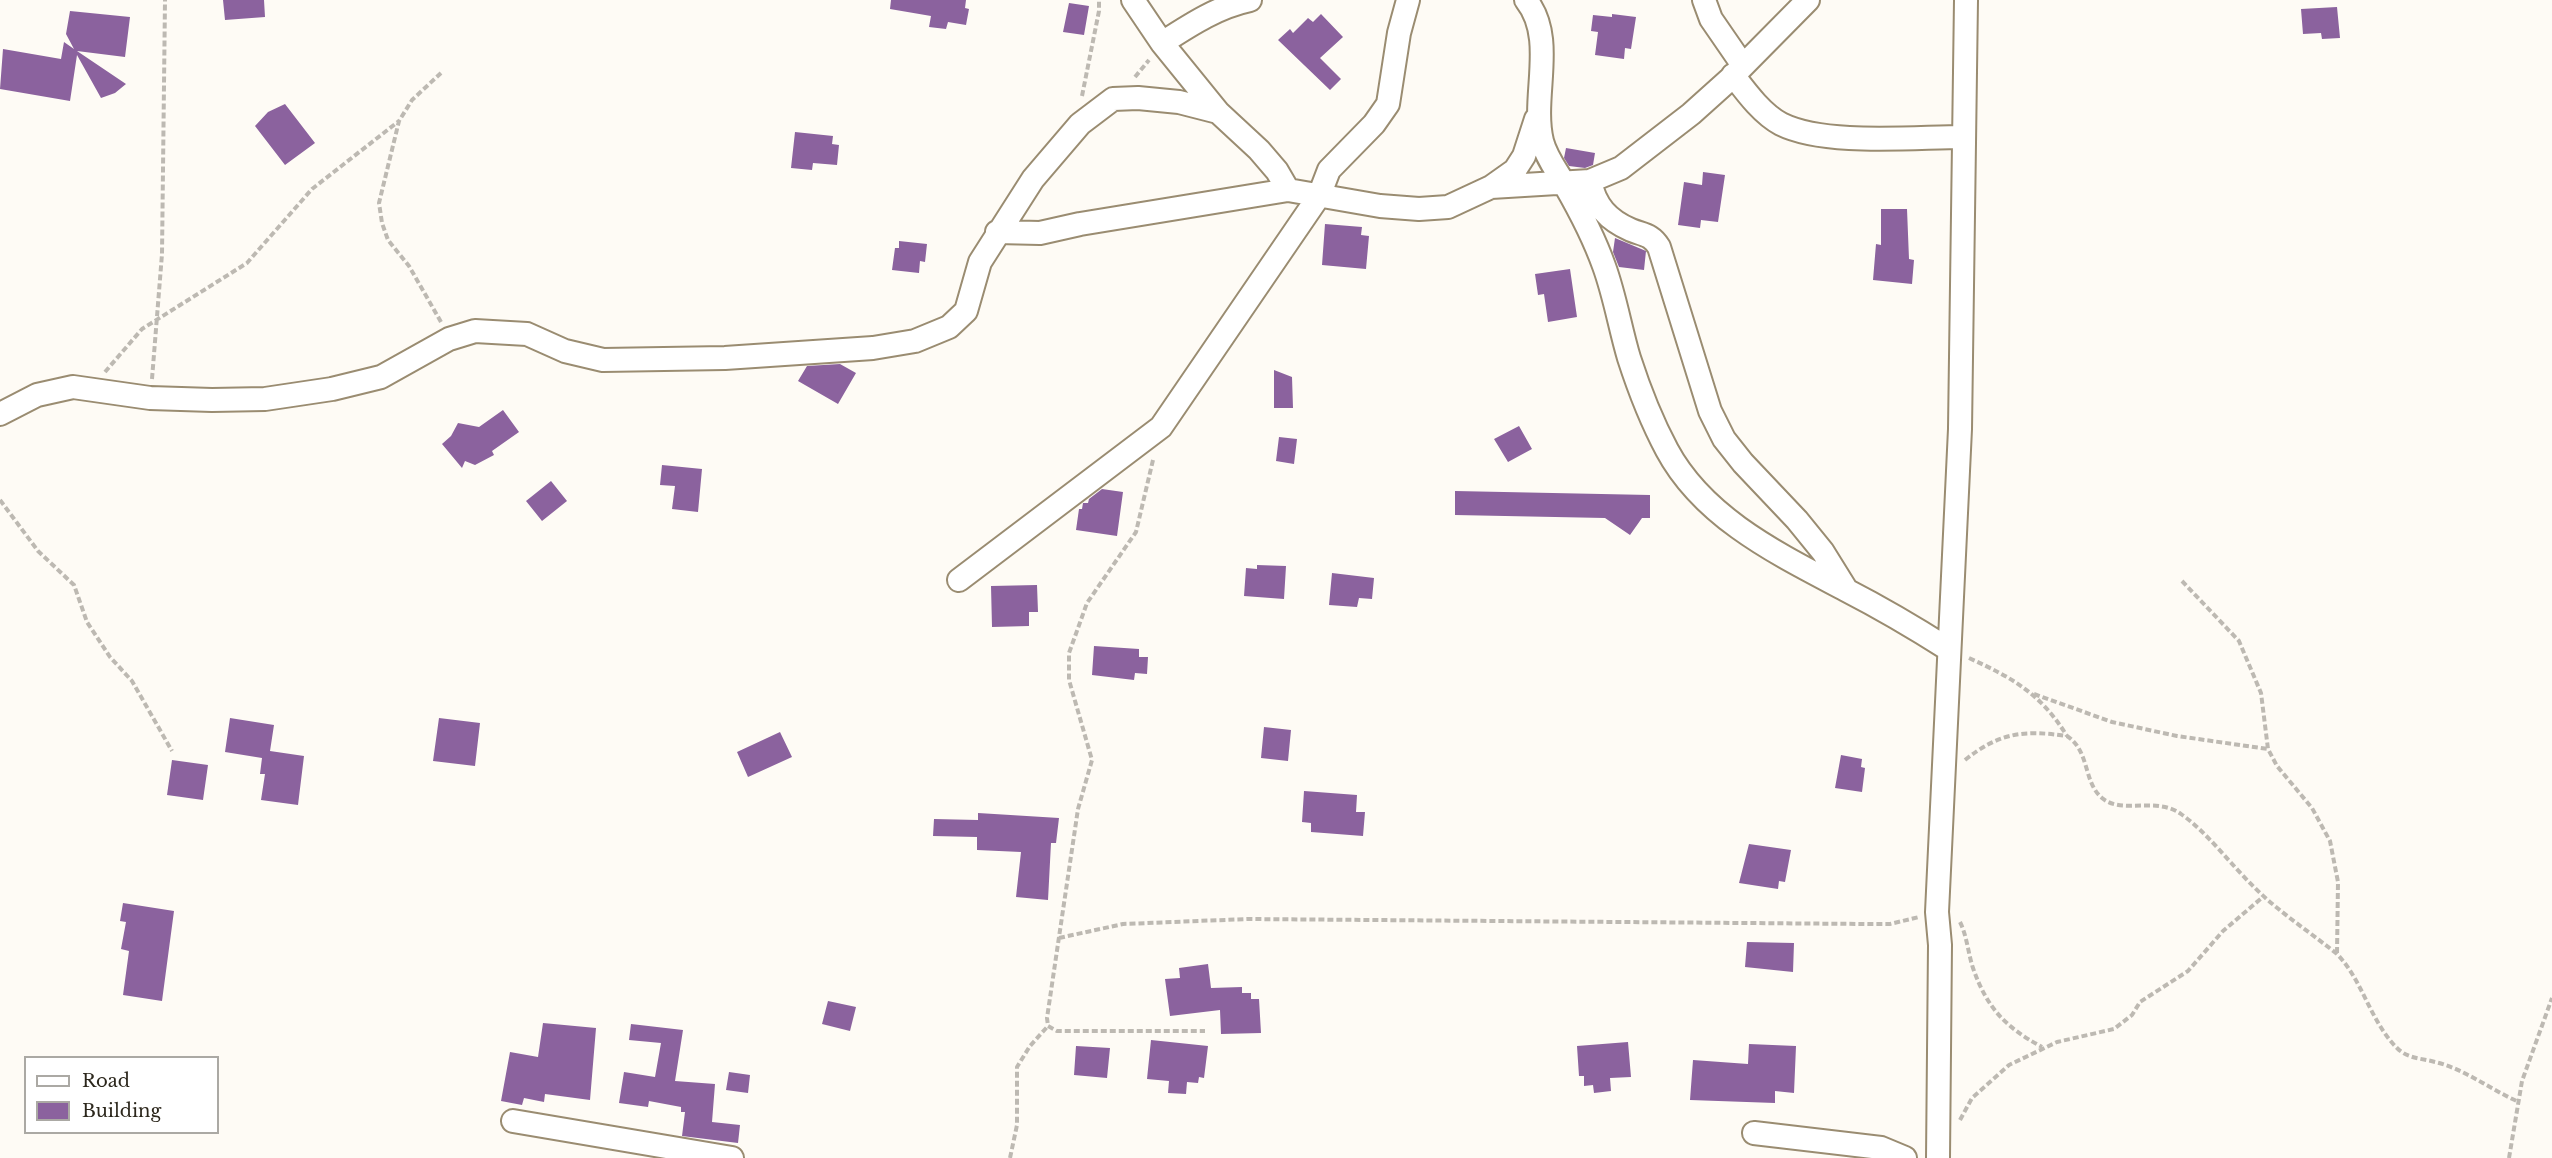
<!DOCTYPE html>
<html>
<head>
<meta charset="utf-8">
<style>
	body { margin:0 }
	#map { position:relative; width:2552px; height:1158px; overflow:hidden; background:#fefbf5; font-family:"Libre Baskerville",serif }
	canvas { display:block }
	.legend { position:absolute; left:24px; top:1056px; width:195px; height:78px; box-sizing:border-box; background:#fff; border:2px solid #aba9a4; margin:0; padding:8px 10px; list-style:none; font-size:18px; color:#2c271c }
	.legend li { display:flex; align-items:center; gap:12px; height:30px }
	.legend b { width:30px; border:2px solid #aba9a4 }
</style>
</head>
<body>
<div id="map">
<canvas width="2552" height="1158"></canvas>
<ul class="legend">
<li><b style="height:8px;background:#fff"></b>Road</li>
<li><b style="height:16px;background:#8b629e"></b>Building</li>
</ul>
</div>
<script>
const g = document.querySelector('canvas').getContext('2d');
g.lineJoin = 'round';
function paint(path, color) { g.fillStyle = color; g.fill(path, 'evenodd'); }
function trace(path, color, width, dash) { g.strokeStyle = color; g.lineWidth = width; g.lineCap = dash ? 'butt' : 'round'; g.setLineDash(dash || []); g.stroke(path); }
paint(new Path2D(`
	M 223,0 L 264,0 L 265,17 L 225,20 Z
	M 891,0 L 966,0 L 965,8 L 969,9 L 966,25 L 948,22 L 946,29 L 929,27 L 931,16 L 890,9 Z
	M 1069,3 L 1089,6 L 1084,35 L 1063,32 Z
	M 2337,7 L 2340,38 L 2322,39 L 2321,33 L 2303,34 L 2301,9 Z
	M 70,11 L 130,17 L 125,57 L 77,51 L 126,84 L 115,93 L 101,98 L 77,55 L 70,101 L 0,89 L 3,49 L 61,59 L 64,42 L 74,49 L 66,34 Z
	M 1321,14 L 1343,37 L 1320,58 L 1341,79 L 1330,90 L 1278,40 L 1290,29 L 1293,33 L 1308,18 L 1313,22 Z
	M 1612,14 L 1636,17 L 1631,49 L 1625,48 L 1624,59 L 1595,55 L 1598,32 L 1591,31 L 1593,15 L 1612,17 Z
	M 285,104 L 315,143 L 285,165 L 255,126 L 268,112 Z
	M 795,132 L 833,136 L 832,144 L 839,145 L 837,165 L 813,163 L 812,170 L 791,168 Z
	M 1566,148 L 1595,153 L 1593,165 L 1585,168 L 1569,166 L 1564,158 Z
	M 1703,172 L 1725,175 L 1718,222 L 1701,220 L 1700,228 L 1678,225 L 1684,182 L 1702,185 Z
	M 1881,209 L 1907,209 L 1909,259 L 1914,260 L 1912,284 L 1873,280 L 1876,244 L 1881,245 Z
	M 1325,224 L 1362,227 L 1361,235 L 1369,236 L 1366,269 L 1322,265 Z
	M 1615,238 L 1646,251 L 1644,270 L 1619,267 L 1613,252 Z
	M 899,241 L 927,244 L 925,262 L 920,261 L 919,273 L 892,270 L 895,248 L 899,248 Z
	M 1570,269 L 1577,317 L 1548,322 L 1544,294 L 1538,295 L 1535,274 Z
	M 840,364 L 856,373 L 838,404 L 798,381 L 807,366 Z
	M 1274,370 L 1292,377 L 1293,408 L 1274,408 Z
	M 503,410 L 519,432 L 492,451 L 494,455 L 475,465 L 465,461 L 462,468 L 442,444 L 451,436 L 458,423 L 479,427 Z
	M 1519,426 L 1532,449 L 1508,462 L 1494,439 Z
	M 1279,437 L 1297,439 L 1294,464 L 1276,461 Z
	M 662,465 L 702,469 L 698,512 L 672,509 L 675,486 L 660,485 Z
	M 551,481 L 567,501 L 542,521 L 526,501 Z
	M 1102,489 L 1123,492 L 1117,536 L 1076,530 L 1079,509 L 1082,509 L 1083,503 L 1088,503 L 1089,499 Z
	M 1455,491 L 1650,495 L 1650,518 L 1642,518 L 1630,535 L 1605,518 L 1455,515 Z
	M 1257,565 L 1286,566 L 1284,599 L 1244,596 L 1246,568 L 1257,569 Z
	M 1332,573 L 1374,578 L 1372,599 L 1359,598 L 1357,607 L 1329,605 Z
	M 1037,585 L 1038,612 L 1029,612 L 1029,626 L 992,627 L 991,586 Z
	M 1094,646 L 1139,649 L 1139,657 L 1148,657 L 1147,674 L 1135,673 L 1134,680 L 1092,675 Z
	M 230,718 L 274,725 L 270,751 L 304,756 L 298,805 L 261,800 L 265,774 L 260,774 L 262,758 L 225,752 Z
	M 439,718 L 480,723 L 475,766 L 433,761 Z
	M 1264,727 L 1291,730 L 1288,761 L 1261,758 Z
	M 780,732 L 792,757 L 748,777 L 737,752 Z
	M 1841,755 L 1862,759 L 1861,767 L 1865,768 L 1862,792 L 1835,788 Z
	M 172,760 L 208,765 L 203,800 L 167,795 Z
	M 1304,791 L 1357,795 L 1356,812 L 1365,812 L 1363,836 L 1311,832 L 1311,823 L 1302,822 Z
	M 978,813 L 1059,818 L 1056,843 L 1051,843 L 1048,900 L 1016,897 L 1021,852 L 977,850 L 977,837 L 933,836 L 934,819 L 978,820 Z
	M 1749,844 L 1791,850 L 1785,882 L 1779,881 L 1778,889 L 1739,883 Z
	M 123,903 L 174,911 L 162,1001 L 123,995 L 129,951 L 121,949 L 126,922 L 120,921 Z
	M 1747,942 L 1794,943 L 1793,972 L 1745,967 Z
	M 1208,964 L 1211,988 L 1242,987 L 1242,993 L 1251,993 L 1251,999 L 1259,999 L 1261,1033 L 1221,1034 L 1220,1010 L 1170,1016 L 1165,979 L 1180,978 L 1179,968 Z
	M 828,1001 L 856,1007 L 850,1031 L 822,1024 Z
	M 543,1023 L 596,1028 L 590,1100 L 545,1094 L 544,1102 L 524,1098 L 522,1105 L 501,1101 L 510,1052 L 538,1057 Z
	M 631,1024 L 683,1030 L 675,1081 L 715,1084 L 712,1122 L 740,1125 L 738,1143 L 682,1136 L 685,1112 L 681,1112 L 681,1107 L 649,1101 L 648,1107 L 619,1103 L 624,1072 L 655,1077 L 661,1043 L 629,1040 Z
	M 1151,1040 L 1208,1046 L 1204,1078 L 1199,1077 L 1198,1083 L 1187,1082 L 1186,1094 L 1168,1093 L 1169,1081 L 1147,1079 Z
	M 1628,1042 L 1631,1077 L 1610,1078 L 1611,1091 L 1594,1093 L 1593,1085 L 1584,1086 L 1584,1076 L 1579,1076 L 1577,1046 Z
	M 1749,1044 L 1796,1046 L 1794,1093 L 1775,1091 L 1775,1103 L 1690,1100 L 1693,1060 L 1748,1064 Z
	M 1076,1046 L 1110,1048 L 1107,1078 L 1074,1075 Z
	M 729,1072 L 750,1075 L 748,1093 L 726,1090 Z`), '#8b629e');
const street = new Path2D(`
	M 1133,0 L 1162,43 L 1218,112
	M 1526,0 C 1557,39 1531,96 1542,141 C 1546,157 1557,171 1565,185 C 1580,211 1594,238 1604,266 C 1615,296 1620,328 1629,358 C 1639,389 1652,422 1667,450 C 1704,519 1780,555 1846,590 C 1881,608 1915,628 1948,649
	M 1704,0 L 1711,19 L 1742,64
	M 1162,43 C 1190,25 1217,7 1250,0
	M 1733,75 C 1746,92 1762,114 1781,124 C 1825,146 1914,137 1963,137
	M 1590,181 C 1595,206 1608,220 1631,230 C 1643,235 1651,234 1659,247 L 1710,411 L 1724,439 L 1743,463 L 1797,520 L 1823,552 L 1846,589
	M 1491,187 L 1590,181 L 1621,168 L 1691,114 L 1730,79 L 1808,0
	M 997,232 L 1040,233 L 1080,224 L 1288,190 L 1380,206 L 1419,209 L 1448,207 L 1491,187 L 1515,170 L 1524,156 L 1536,119
	M 0,414 L 37,395 L 73,387 L 150,398 L 212,400 L 265,399 L 332,389 L 381,377 L 449,339 L 475,331 L 527,334 L 565,351 L 603,360 L 725,358 L 873,348 L 915,341 L 949,327 L 966,311 L 980,262 L 1033,179 L 1080,124 L 1113,99 L 1138,98 L 1179,102 L 1218,112 L 1259,150 L 1277,171 L 1288,190
	M 959,580 L 1161,427 L 1319,196 L 1329,170 L 1374,124 L 1388,104 L 1399,33 L 1408,0
	M 513,1121 L 732,1158
	M 1754,1133 L 1881,1148 L 1905,1158
	M 1938,1158 L 1940,945 L 1937,912 L 1960,429 L 1966,0`);
trace(street, '#9a8c71', 26);
trace(new Path2D(`
	M 1135,77 L 1149,60
	M 1082,96 L 1099,11 L 1099,0
	M 441,322 L 409,266 L 388,240 L 382,223 L 379,203 L 399,121 L 412,100 L 441,73
	M 105,372 L 142,329 L 247,263 L 312,189 L 399,121
	M 152,379 L 162,254 L 165,0
	M 1153,460 L 1136,532 L 1087,603 L 1069,653 L 1069,680 L 1092,760 L 1078,809 L 1047,1018 L 1048,1026 L 1057,1031 L 1205,1031
	M 0,500 L 38,551 L 74,585 L 87,622 L 110,657 L 132,681 L 172,751
	M 2182,581 L 2239,641 L 2261,693 L 2268,749 L 2277,766 L 2312,808 L 2330,841 L 2338,882 L 2337,954
	M 1969,658 C 2013,678 2041,694 2067,736
	M 2034,694 L 2112,722 L 2177,736 L 2268,749
	M 1965,760 C 2000,732 2024,730 2067,736 C 2090,751 2083,782 2102,798 C 2122,815 2156,796 2181,814 C 2207,832 2231,865 2255,888 C 2280,913 2310,932 2337,954 C 2363,981 2370,1021 2397,1048 C 2408,1059 2421,1058 2435,1062 C 2465,1069 2491,1090 2519,1102
	M 1960,922 C 1967,936 1968,953 1973,968 C 1987,1008 2005,1027 2042,1047
	M 1059,938 L 1123,924 L 1248,919 L 1868,924 L 1890,924 L 1919,917
	M 1960,1120 L 1972,1098 L 2009,1065 L 2057,1042 L 2114,1029 L 2132,1015 L 2140,1002 L 2188,971 L 2223,931 L 2264,896
	M 1010,1158 L 1017,1125 L 1017,1067 L 1030,1046 L 1048,1026
	M 2509,1158 L 2522,1081 L 2552,998`), '#bdb9b2', 4, [6, 3]);
trace(street, '#fff', 22);
</script>
</body>
</html>
